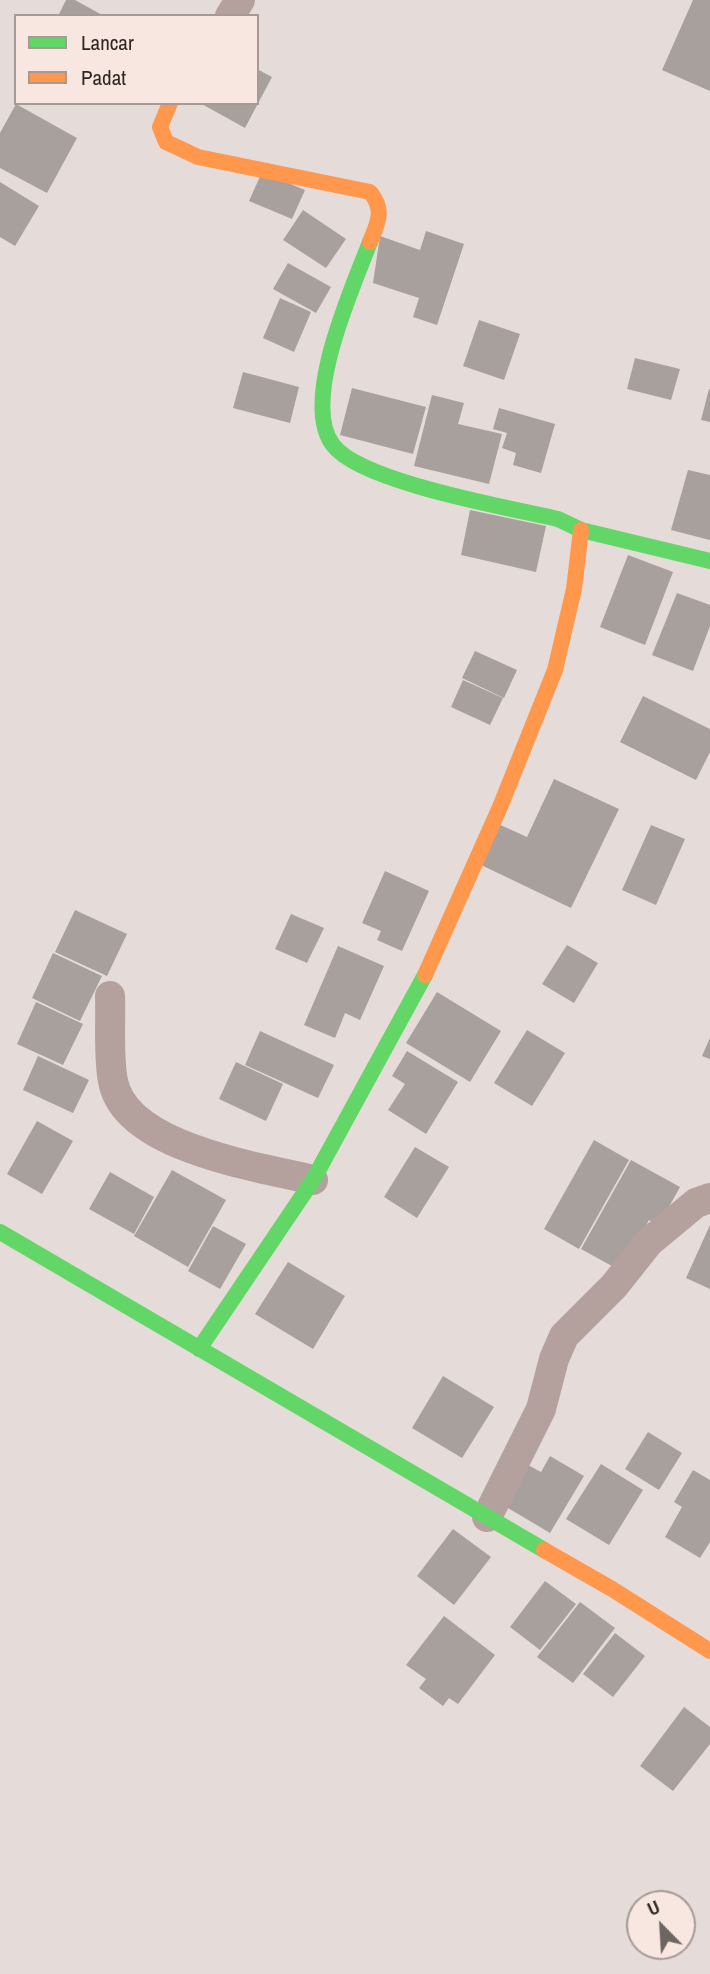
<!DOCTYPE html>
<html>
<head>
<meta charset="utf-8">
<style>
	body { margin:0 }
	#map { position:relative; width:710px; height:1974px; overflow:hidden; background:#e5dcd9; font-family:"Archivo Narrow",sans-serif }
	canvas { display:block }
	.legend { position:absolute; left:14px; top:14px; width:245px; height:91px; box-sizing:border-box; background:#f8e7e0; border:2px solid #a79a95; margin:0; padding:9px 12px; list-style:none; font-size:21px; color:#2d2724 }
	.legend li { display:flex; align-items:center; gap:14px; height:35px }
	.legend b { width:35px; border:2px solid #a79a95 }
	.north { position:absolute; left:626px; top:1890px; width:70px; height:70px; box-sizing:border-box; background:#f8e7e0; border:2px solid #a79a95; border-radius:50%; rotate:336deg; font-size:19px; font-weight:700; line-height:28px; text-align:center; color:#2d2724 }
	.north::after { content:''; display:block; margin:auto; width:24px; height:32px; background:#6d6663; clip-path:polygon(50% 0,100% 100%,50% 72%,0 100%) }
</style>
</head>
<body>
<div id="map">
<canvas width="710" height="1974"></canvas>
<ul class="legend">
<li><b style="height:9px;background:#63d668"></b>Lancar</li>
<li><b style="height:9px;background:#ff974d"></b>Padat</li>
</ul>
<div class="north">U</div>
</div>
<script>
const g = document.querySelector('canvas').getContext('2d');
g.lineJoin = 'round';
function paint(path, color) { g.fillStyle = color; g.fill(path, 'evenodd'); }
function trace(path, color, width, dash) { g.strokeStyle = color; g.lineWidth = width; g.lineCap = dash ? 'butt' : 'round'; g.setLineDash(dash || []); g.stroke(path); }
paint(new Path2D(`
	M 66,0 L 75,0 L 104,16 L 58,16 Z
	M 693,0 L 710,0 L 710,91 L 662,70 Z
	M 257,69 L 272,77 L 245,128 L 200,103 L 257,103 Z
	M 16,104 L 77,138 L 47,193 L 0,168 L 0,133 Z
	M 262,172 L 305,190 L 292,219 L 249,201 Z
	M 0,182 L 39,206 L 15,246 L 0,237 Z
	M 303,210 L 346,239 L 326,268 L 283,240 Z
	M 426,231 L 464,244 L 437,325 L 413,317 L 419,298 L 373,283 L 380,236 L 420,250 Z
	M 288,263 L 331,287 L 316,313 L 273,289 Z
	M 280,298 L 311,312 L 294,352 L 263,338 Z
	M 479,320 L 520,334 L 504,380 L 463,366 Z
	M 635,358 L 680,369 L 671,400 L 627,389 Z
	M 243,372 L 299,387 L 290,423 L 233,408 Z
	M 352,388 L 426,407 L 413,454 L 340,435 Z
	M 709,389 L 710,389 L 710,422 L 701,420 Z
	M 432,395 L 464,403 L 458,424 L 502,434 L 489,484 L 414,466 Z
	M 499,408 L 555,424 L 541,473 L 513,465 L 516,453 L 502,448 L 507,433 L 493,429 Z
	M 688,470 L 710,475 L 710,540 L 671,530 Z
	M 470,510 L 546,526 L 536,572 L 461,555 Z
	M 628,555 L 673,572 L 645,645 L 600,627 Z
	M 677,593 L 710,605 L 710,626 L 693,671 L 652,655 Z
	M 475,651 L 517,670 L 504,698 L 462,678 Z
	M 463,680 L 503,698 L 490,725 L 451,707 Z
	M 643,696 L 710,729 L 710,752 L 696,780 L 620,742 Z
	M 554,779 L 619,809 L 571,908 L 477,863 L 496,823 L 527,837 Z
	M 651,825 L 685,839 L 656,905 L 622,890 Z
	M 385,871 L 429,891 L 402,951 L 377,940 L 381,931 L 362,923 Z
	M 75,910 L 127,934 L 107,976 L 55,952 Z
	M 291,914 L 324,928 L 307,963 L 275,949 Z
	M 567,945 L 598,963 L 574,1003 L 542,984 Z
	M 338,946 L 384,966 L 360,1020 L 345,1013 L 335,1038 L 304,1025 Z
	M 53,953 L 102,976 L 80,1021 L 32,998 Z
	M 437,992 L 501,1031 L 470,1082 L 406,1043 Z
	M 36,1002 L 83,1024 L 63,1065 L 17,1044 Z
	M 527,1030 L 565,1053 L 532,1106 L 494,1083 Z
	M 260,1031 L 334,1065 L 318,1098 L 245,1065 Z
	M 710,1038 L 710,1059 L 702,1056 Z
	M 407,1051 L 458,1082 L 426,1134 L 388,1110 L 405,1084 L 392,1076 Z
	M 38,1056 L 89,1080 L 73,1113 L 23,1090 Z
	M 236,1062 L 283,1084 L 266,1121 L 219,1099 Z
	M 37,1121 L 73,1141 L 42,1194 L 7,1174 Z
	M 594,1140 L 629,1160 L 579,1249 L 544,1229 Z
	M 415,1147 L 449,1167 L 417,1218 L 384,1197 Z
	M 631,1160 L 680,1187 L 659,1225 L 649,1220 L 621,1271 L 581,1249 Z
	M 172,1170 L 226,1200 L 188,1267 L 134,1236 Z
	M 110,1172 L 154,1197 L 134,1234 L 89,1209 Z
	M 710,1225 L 710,1289 L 686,1278 Z
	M 213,1226 L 246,1244 L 220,1289 L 188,1271 Z
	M 288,1262 L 345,1296 L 313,1349 L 255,1314 Z
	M 443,1376 L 494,1407 L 462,1458 L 412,1428 Z
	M 648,1432 L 682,1453 L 659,1490 L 625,1469 Z
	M 550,1456 L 584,1476 L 550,1533 L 503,1505 L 528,1465 L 541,1472 Z
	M 601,1464 L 643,1490 L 609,1545 L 566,1519 Z
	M 693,1470 L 710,1480 L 710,1542 L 700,1558 L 665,1537 L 682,1507 L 674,1502 Z
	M 453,1529 L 491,1557 L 454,1605 L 417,1576 Z
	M 545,1581 L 576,1604 L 540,1650 L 510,1627 Z
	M 580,1602 L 615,1628 L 573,1683 L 537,1657 Z
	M 444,1616 L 495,1655 L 458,1704 L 449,1698 L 443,1706 L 419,1688 L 426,1679 L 406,1665 Z
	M 615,1633 L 645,1656 L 613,1697 L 583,1674 Z
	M 684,1707 L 710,1727 L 710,1744 L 673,1791 L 640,1766 Z`), '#a7a09d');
trace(new Path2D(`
	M 230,16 L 240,0
	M 110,996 C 111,1021 108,1056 113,1081 C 125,1148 257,1166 313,1180
	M 487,1517 L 541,1409 L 554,1359 L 564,1336 L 614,1286 L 649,1242 L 696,1203 L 710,1198`), '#b4a19d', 30);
trace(new Path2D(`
	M 370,242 C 353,287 300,402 333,445 C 360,482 510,508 558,519 L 581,530 L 710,561
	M 0,1232 L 544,1550
	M 199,1349 L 313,1180 L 425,975`), '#63d668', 16);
trace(new Path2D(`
	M 170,103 L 160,127 L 166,142 L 198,157 L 370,192 C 385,210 378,222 370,242
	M 425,975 L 500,807 L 555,670 L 574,589 L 581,530
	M 544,1550 L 612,1589 L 710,1651`), '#ff974d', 16);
</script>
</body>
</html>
